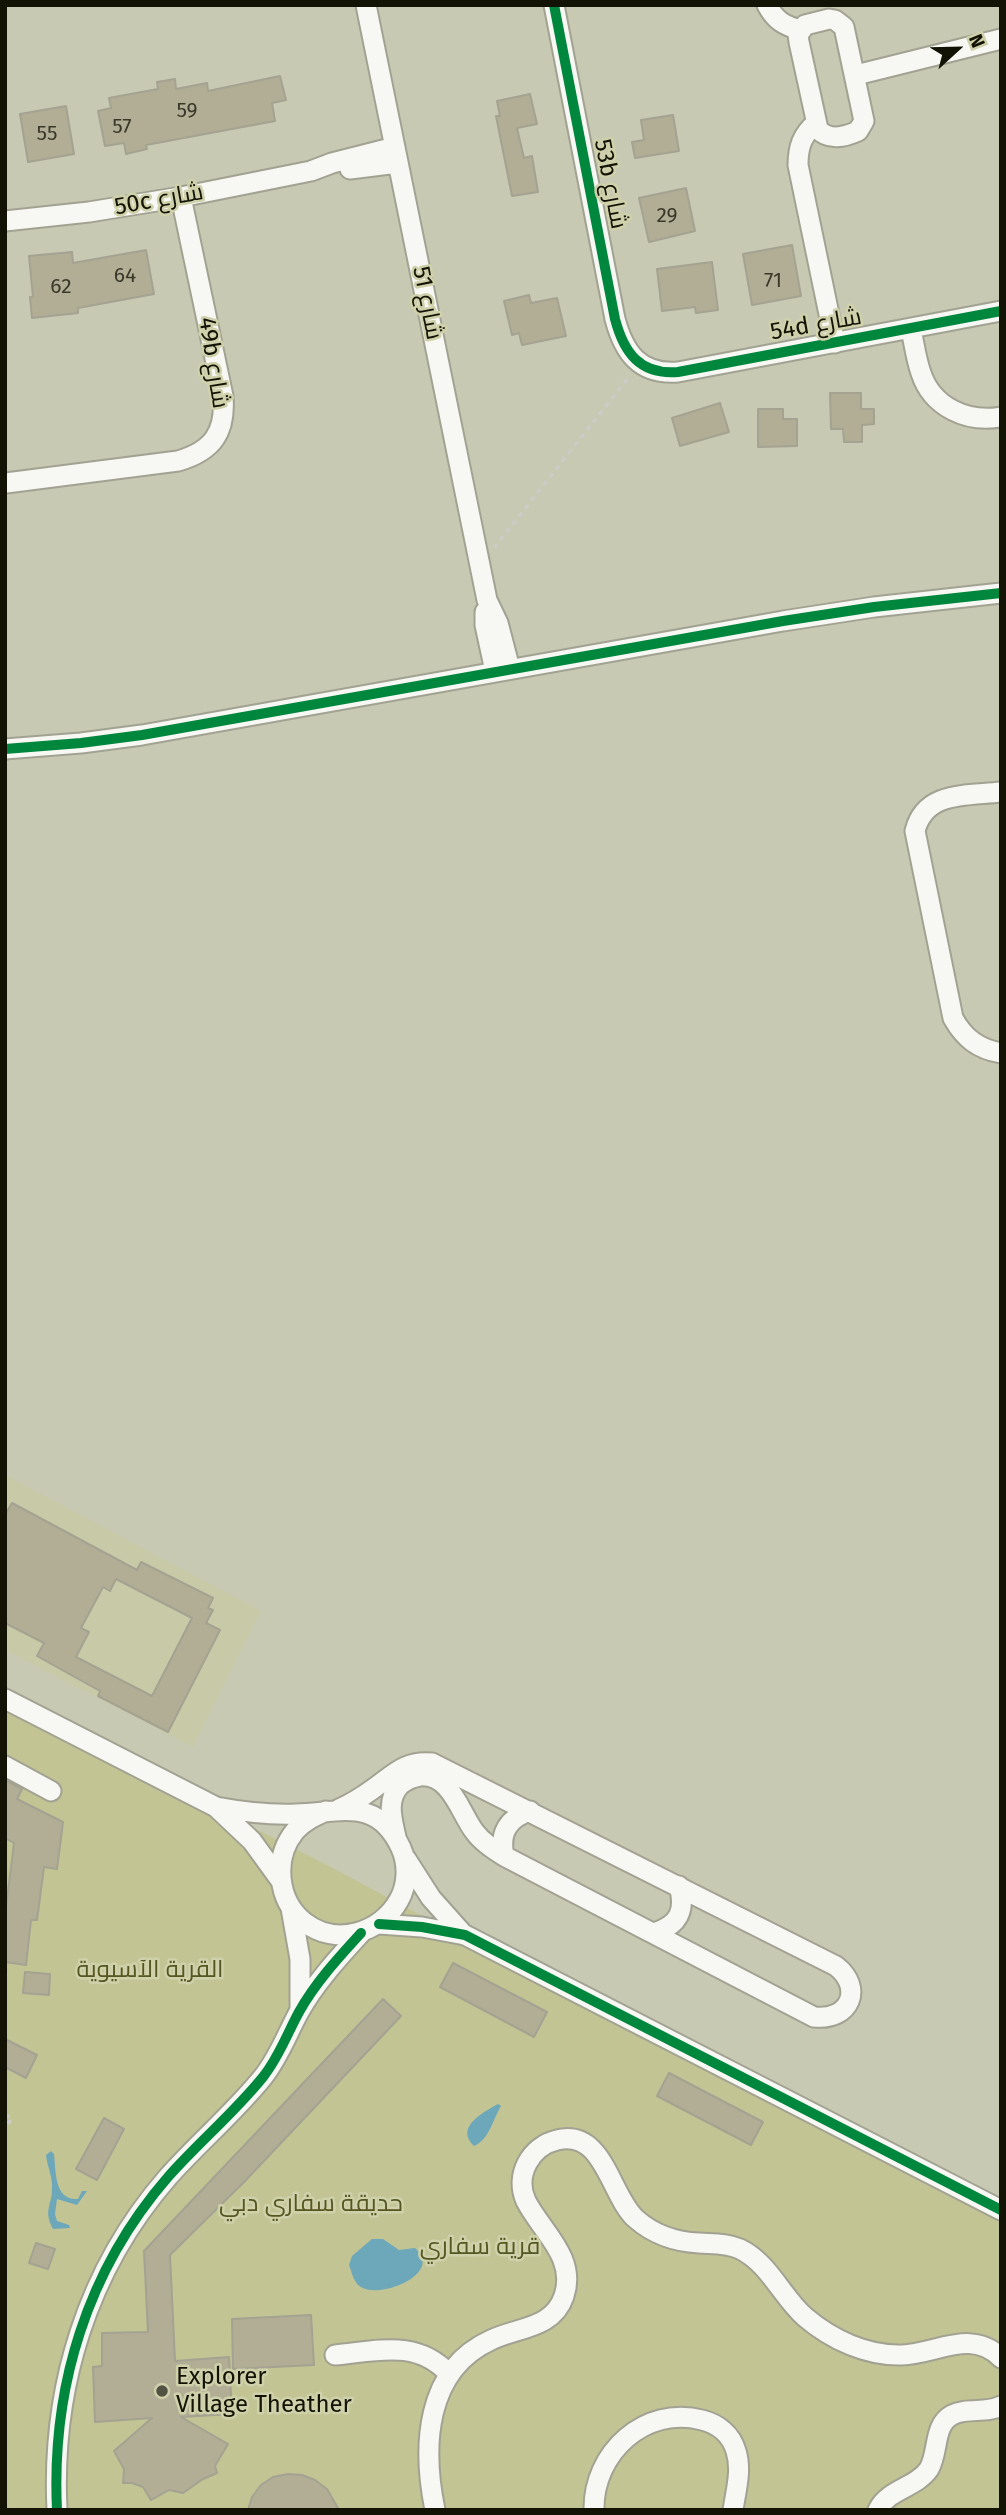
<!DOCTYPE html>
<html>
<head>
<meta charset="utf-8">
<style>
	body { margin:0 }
	#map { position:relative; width:1006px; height:2515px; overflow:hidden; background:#c7c9b3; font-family:"Fira Sans",sans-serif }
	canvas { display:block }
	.frame { position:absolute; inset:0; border:7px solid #121205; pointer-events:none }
	.north { position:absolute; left:922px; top:14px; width:70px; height:70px; -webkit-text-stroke:5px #cfd1ab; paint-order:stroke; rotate:68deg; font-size:19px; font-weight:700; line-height:28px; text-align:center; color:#121205 }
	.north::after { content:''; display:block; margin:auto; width:24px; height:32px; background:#121205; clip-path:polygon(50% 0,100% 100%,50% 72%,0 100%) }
</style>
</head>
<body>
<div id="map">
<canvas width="1006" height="2515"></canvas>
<div class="frame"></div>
<div class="north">N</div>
</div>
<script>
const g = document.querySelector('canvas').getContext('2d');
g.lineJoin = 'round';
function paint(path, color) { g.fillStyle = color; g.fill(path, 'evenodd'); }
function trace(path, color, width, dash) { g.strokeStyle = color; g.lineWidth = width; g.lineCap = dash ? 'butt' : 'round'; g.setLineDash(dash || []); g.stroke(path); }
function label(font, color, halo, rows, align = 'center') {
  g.font = font + ' "Fira Sans",Cairo,sans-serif'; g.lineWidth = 5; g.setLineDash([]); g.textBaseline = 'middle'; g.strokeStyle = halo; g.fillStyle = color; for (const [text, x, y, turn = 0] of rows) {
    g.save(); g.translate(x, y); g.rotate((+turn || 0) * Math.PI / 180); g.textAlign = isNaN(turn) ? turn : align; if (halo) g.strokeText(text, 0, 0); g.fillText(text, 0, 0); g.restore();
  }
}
paint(new Path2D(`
	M 5,1475 L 261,1611 L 193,1747 L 5,1650 Z`), '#c8c9a6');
paint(new Path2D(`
	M 5,1702 L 327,1865 L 846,2143 L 1001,2222 L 1001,2510 L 5,2510 Z`), '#c2c494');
paint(new Path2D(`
	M 498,2104 L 501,2106 C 493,2119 489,2140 474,2146 C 454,2127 484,2112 498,2104 Z
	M 51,2151 L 54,2154 C 56,2171 54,2201 78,2199 L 82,2191 L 87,2191 L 77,2205 L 57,2199 L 55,2214 L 57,2221 L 69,2225 L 70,2228 L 53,2229 C 43,2210 52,2206 52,2189 C 53,2177 47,2166 46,2155 Z
	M 372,2239 L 383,2239 L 399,2250 L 415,2248 C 444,2273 383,2298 363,2288 C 354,2285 352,2273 349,2265 L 352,2256 Z`), '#6da7ba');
const building = new Path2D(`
	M 280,76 L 286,100 L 272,103 L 275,121 L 146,145 L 147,149 L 126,154 L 124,143 L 105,146 L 98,111 L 111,108 L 109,98 L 158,89 L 157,82 L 175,79 L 176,89 L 207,83 L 208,91 Z
	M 530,94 L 537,124 L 517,128 L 524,158 L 532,156 L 538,192 L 512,196 L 496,116 L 500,116 L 497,101 Z
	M 66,106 L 74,154 L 28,162 L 20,114 Z
	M 673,115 L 679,151 L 635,158 L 632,142 L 644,140 L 641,120 Z
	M 686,188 L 695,231 L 649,242 L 639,198 Z
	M 792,245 L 801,296 L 752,305 L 743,254 Z
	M 146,250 L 154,294 L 78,308 L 78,313 L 32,318 L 30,297 L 33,297 L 29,256 L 72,252 L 73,263 Z
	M 712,262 L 718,310 L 696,313 L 695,307 L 662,311 L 657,269 Z
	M 529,295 L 531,303 L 557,298 L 566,336 L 522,345 L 519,333 L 512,335 L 504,301 Z
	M 830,393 L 861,393 L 861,409 L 874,409 L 874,424 L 862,425 L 862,442 L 844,442 L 843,429 L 831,429 Z
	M 720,403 L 729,432 L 680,446 L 672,418 Z
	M 758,409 L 783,409 L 783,419 L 797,419 L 797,446 L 758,447 Z
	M 12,1503 L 137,1570 L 141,1562 L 213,1598 L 208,1608 L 213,1610 L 206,1623 L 220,1630 L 168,1732 L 98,1696 L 100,1691 L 37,1656 L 44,1643 L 5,1623 L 5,1515 ZM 116,1579 L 192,1618 L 152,1696 L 76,1657 L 89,1632 L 81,1628 L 103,1587 L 110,1591 Z
	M 5,1780 L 22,1789 L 17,1799 L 63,1822 L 57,1869 L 44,1867 L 37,1920 L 31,1920 L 26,1965 L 5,1962 L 5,1915 L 14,1843 L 5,1838 Z
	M 453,1963 L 547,2012 L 534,2037 L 440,1987 Z
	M 25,1972 L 50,1974 L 49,1995 L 23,1993 Z
	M 383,1999 L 401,2016 L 245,2181 L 170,2255 L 175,2361 L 229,2357 L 232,2414 L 181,2417 L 228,2444 L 215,2466 L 217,2473 L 203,2479 L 183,2493 L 169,2490 L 151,2500 L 143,2487 L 132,2483 L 123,2483 L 124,2469 L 114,2451 L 152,2418 L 95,2422 L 93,2367 L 102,2366 L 102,2333 L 148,2332 L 144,2251 Z
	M 5,2039 L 37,2055 L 26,2078 L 5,2067 Z
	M 669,2073 L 763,2122 L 751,2145 L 657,2096 Z
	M 104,2118 L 124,2129 L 97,2180 L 76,2169 Z
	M 36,2243 L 55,2249 L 48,2269 L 29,2263 Z
	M 311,2315 L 314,2365 L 233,2369 L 232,2319 Z
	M 288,2474 L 302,2475 L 315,2480 L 327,2489 L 339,2510 L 248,2510 L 252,2497 L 261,2485 L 273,2477 Z`);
paint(building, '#b2ae96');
trace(building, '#a4a291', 2);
const minor = new Path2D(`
	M 366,5 L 487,600 L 498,623 L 510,669
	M 554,5 L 615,319 C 624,353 640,375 678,372 L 1001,311
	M 767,5 C 775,20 784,26 801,30
	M 829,19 L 835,20 L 844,27 L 864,121 L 858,131 C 845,137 828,141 818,129 L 799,42 L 798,35 L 805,25 Z
	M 856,75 L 1001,39
	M 816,123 C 802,135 798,147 798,165 L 835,343
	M 350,169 L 398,163
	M 5,221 L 89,212 L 181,197 L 311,171 L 332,163 L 395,147
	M 911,329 C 914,343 916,359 921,373 C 932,407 967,423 1001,417
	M 6,483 L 178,461 C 213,451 226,432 223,396 L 181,197
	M 485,612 L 485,625 L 495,671
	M 5,749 L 81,743 L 142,735 L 783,621 L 874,607 L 1001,593
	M 1001,792 C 966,796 925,791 915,831 L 953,1018 C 964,1038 978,1049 1001,1053
	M 5,1699 L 216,1807 L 252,1841 L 281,1881
	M 5,1766 L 51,1791
	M 216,1807 C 243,1812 269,1815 296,1814 C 340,1813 377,1796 401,1848 C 408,1864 408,1884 399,1900 C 381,1933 336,1947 304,1922 C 277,1900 273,1858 295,1831 C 304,1821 315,1816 326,1811
	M 339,1809 C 351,1804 362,1797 373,1789 C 393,1775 405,1760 432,1763 L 836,1966 C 864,1988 850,2021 814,2017 L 504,1856 C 493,1849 482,1842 474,1831 C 460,1812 450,1773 420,1776 C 413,1777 406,1780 400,1785 C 386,1800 392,1819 396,1837
	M 504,1856 C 499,1833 508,1818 530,1811
	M 406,1859 L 431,1898 L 464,1935
	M 291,1908 L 300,1959 L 300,2010
	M 379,1924 L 422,1927 L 465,1935 L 1001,2210
	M 654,1933 C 679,1925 686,1911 679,1886
	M 335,2355 C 378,2351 417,2339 449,2374
	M 57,2510 C 51,2388 87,2270 168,2177 C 199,2142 234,2113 263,2077 C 279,2057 287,2034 299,2012 C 315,1983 339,1957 361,1933
	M 435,2510 C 422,2447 425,2370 491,2340 C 518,2327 553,2329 564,2296 C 577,2257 541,2231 526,2201 C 514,2175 531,2146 557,2140 C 604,2128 610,2196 636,2219 C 653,2234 676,2242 699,2243 C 713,2244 727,2243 740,2249 C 769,2263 782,2297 805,2317 C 832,2340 867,2356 902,2355 C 936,2354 972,2328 1001,2358
	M 594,2510 C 593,2453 645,2405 702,2420 C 718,2424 731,2434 736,2451 C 742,2470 736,2490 733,2510
	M 878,2510 C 888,2489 916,2488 929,2469 C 939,2452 933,2425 952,2415 C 967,2407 986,2414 1001,2406`);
trace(minor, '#a2a292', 23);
trace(new Path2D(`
	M 494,548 L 628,378
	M 5,1979 L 6,1974
	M 5,2115 L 12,2118 L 5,2128`), '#cbccc6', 3.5, [5, 5]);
trace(minor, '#f7f7f4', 19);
trace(new Path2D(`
	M 554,5 L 615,319 C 624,353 640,375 678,372 L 1001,311
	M 5,749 L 81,743 L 142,735 L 783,621 L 874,607 L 1001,593
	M 379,1924 L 422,1927 L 465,1935 L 1001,2210
	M 57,2510 C 51,2388 87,2270 168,2177 C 199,2142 234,2113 263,2077 C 279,2057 287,2034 299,2012 C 315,1983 339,1957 361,1933`), '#00873e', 10);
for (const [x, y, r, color] of [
	[162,2391,7,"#515242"]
]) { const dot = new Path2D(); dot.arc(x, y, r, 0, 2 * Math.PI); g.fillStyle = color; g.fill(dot); trace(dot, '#cfd1ab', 2.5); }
label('21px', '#3a3929', null, [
	["59",187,111],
	["57",122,127],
	["55",47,134],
	["29",667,216],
	["64",125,276],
	["71",773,281],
	["62",61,287]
]);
label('24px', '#121205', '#cfd1ab', [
	["53b شارع",610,184,79],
	["50c شارع",159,200,-10],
	["شارع 51",427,303,79],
	["54d شارع",816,325,-10],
	["49b شارع",213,363,81]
]);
label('24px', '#565620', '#cfd1ab', [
	["القرية الآسيوية",150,1970],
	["حديقة سفاري دبي",311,2204],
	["قرية سفاري",480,2247]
]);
label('24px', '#121205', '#cfd1ab', [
	["Explorer",176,2377],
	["Village Theather",176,2405]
], 'left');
</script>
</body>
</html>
